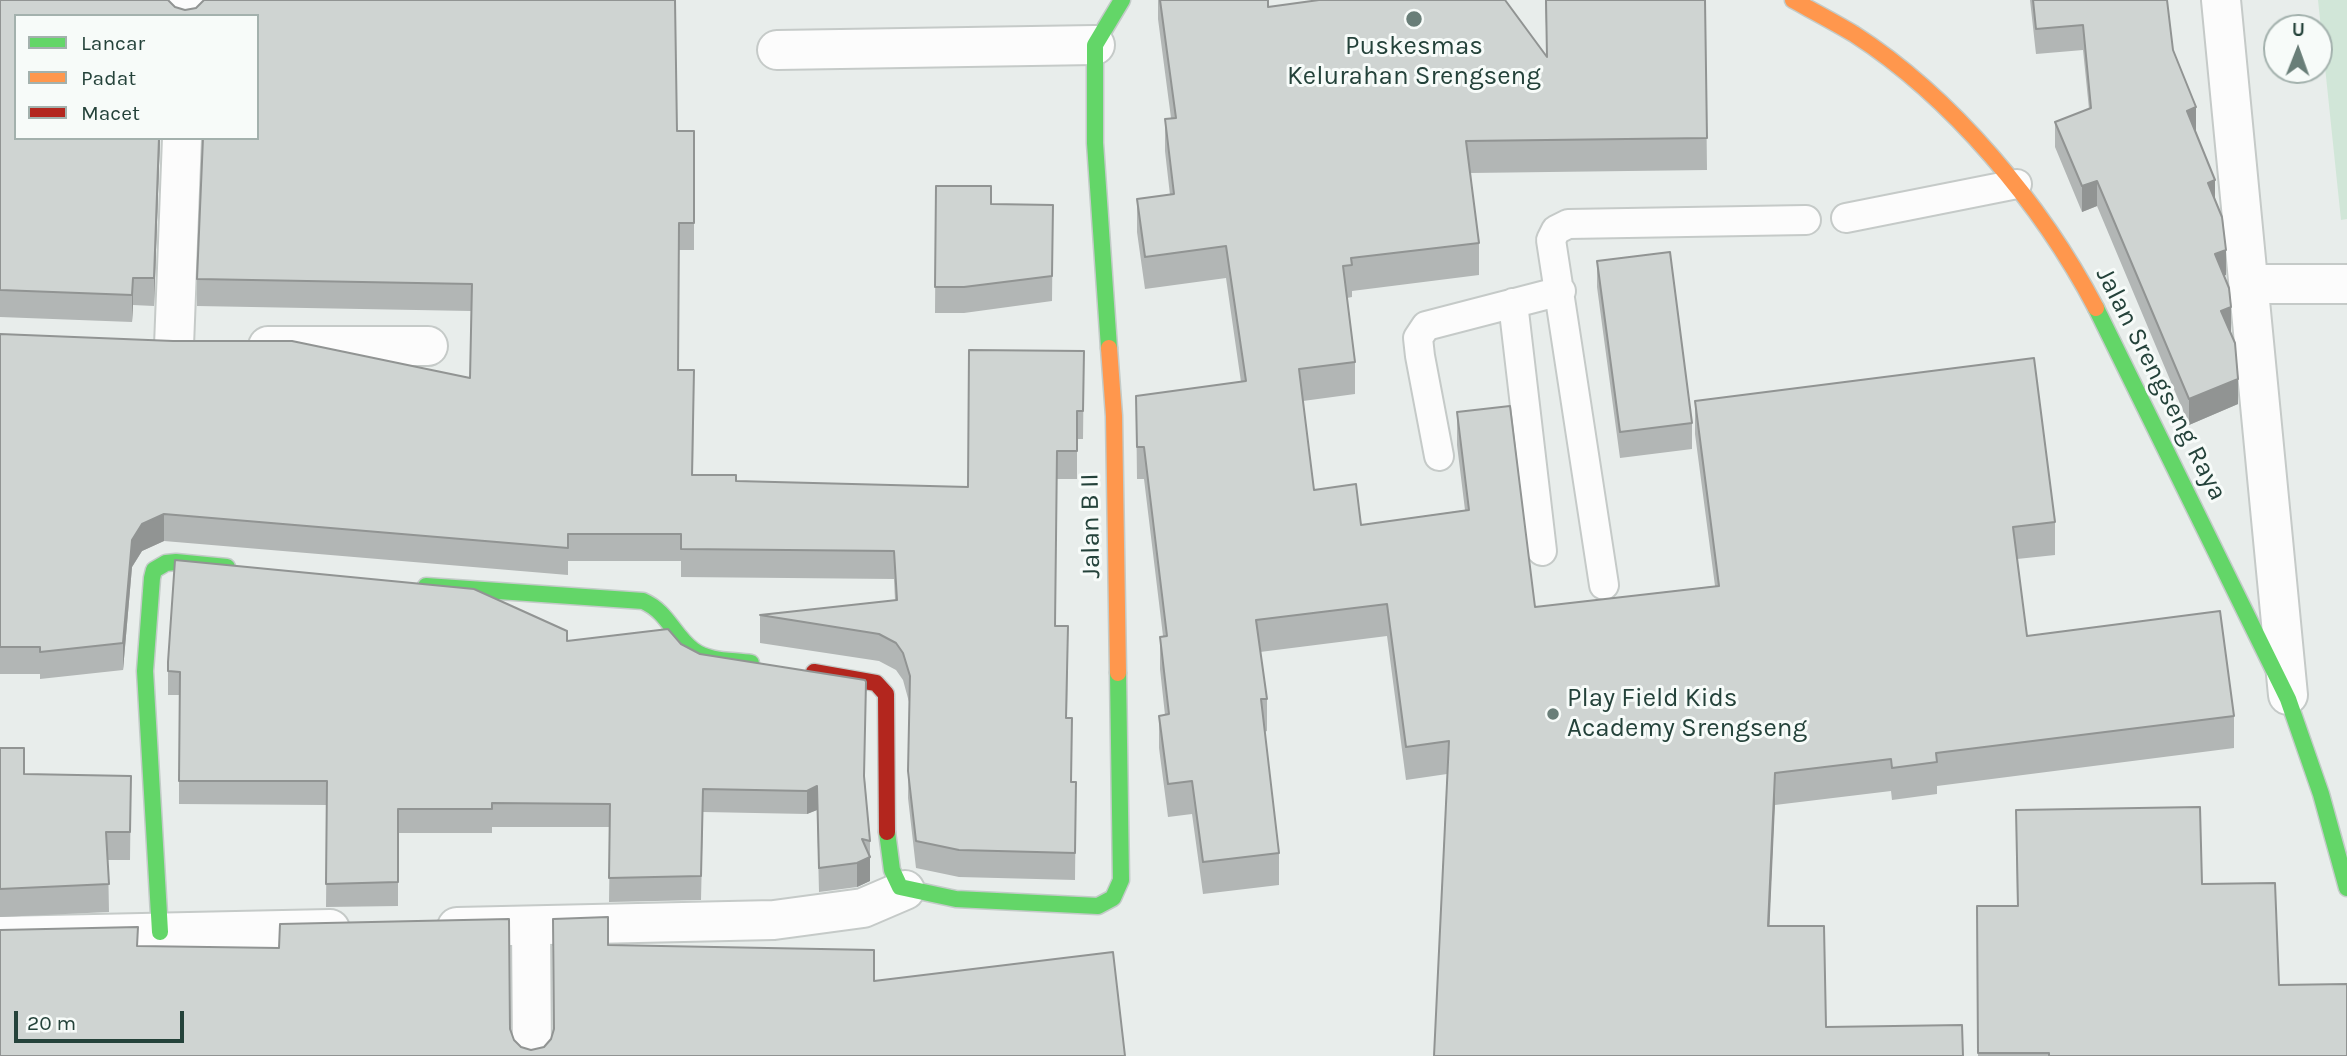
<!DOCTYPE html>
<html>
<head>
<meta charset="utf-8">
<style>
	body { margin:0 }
	#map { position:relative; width:2347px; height:1056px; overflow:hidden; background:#e8edeb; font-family:Karla,sans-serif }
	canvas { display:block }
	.legend { position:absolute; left:14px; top:14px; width:245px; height:126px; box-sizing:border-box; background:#f7fbf9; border:2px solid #a3b1ad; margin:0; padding:9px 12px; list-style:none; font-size:21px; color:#24423a }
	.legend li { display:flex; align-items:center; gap:14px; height:35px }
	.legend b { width:35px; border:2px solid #a3b1ad }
	.north { position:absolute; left:2263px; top:14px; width:70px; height:70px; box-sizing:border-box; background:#f7fbf9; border:2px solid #a3b1ad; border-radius:50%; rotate:1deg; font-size:19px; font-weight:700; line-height:28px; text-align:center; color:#24423a }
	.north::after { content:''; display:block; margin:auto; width:24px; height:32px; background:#697e78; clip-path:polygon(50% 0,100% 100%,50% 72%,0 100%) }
	.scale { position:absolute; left:14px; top:1011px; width:170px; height:32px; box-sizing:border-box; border:4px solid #24423a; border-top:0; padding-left:9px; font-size:21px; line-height:24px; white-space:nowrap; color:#24423a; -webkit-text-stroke:5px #f7fbf9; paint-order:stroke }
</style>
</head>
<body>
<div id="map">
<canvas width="2347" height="1056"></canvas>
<ul class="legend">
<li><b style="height:9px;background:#63d668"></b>Lancar</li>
<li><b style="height:9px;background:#ff974d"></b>Padat</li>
<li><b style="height:9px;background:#b3261e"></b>Macet</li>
</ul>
<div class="north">U</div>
<div class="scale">20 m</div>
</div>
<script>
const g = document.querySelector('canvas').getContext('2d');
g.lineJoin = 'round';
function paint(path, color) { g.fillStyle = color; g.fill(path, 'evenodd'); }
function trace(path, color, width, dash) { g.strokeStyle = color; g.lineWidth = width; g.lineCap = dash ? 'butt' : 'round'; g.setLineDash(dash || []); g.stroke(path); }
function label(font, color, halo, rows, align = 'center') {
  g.font = font + ' Karla,sans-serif'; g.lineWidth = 6; g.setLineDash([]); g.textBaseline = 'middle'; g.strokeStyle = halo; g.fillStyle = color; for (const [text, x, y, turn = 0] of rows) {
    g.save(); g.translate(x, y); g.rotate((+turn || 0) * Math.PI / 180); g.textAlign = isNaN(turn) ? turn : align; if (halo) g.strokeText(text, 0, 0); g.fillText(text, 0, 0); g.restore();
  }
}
paint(new Path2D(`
	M 2318,0 L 2347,0 L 2347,219 L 2341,220 Z`), '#d1e6d8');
const lane = new Path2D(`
	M 1846,218 L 2017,184
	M 1513,303 L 1542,551
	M 1439,456 L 1420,356 L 1418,338 L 1426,326 L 1561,291
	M 1604,585 L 1551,240 L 1556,230 L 1568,224 L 1806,220`);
const street = new Path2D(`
	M 2221,0 L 2288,695
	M 186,16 L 187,0
	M 777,50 L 1095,45
	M 2249,284 L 2347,284
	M 174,346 L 182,138
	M 268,346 L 428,346
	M 531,926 L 532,1056
	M 457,927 L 774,920 L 863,908 L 905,890
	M 0,936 L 330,929`);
const fast = new Path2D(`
	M 2096,308 L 2288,699 L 2321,794 L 2347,888
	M 1109,348 L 1095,143 L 1095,45 L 1122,0
	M 426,586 L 643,601 C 668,612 673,635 693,650 C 709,662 732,660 751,663
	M 887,832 L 892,870 L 900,887 L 956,899 L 1098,906 L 1113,898 L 1121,880 L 1118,673
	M 160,932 L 145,671 L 152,578 L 154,570 L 166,563 L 176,562 L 227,567`);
const slow = new Path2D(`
	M 1793,0 C 1813,11 1834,22 1854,34 C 1952,97 2042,205 2096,308
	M 1109,348 L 1114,416 L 1118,673`);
const jam = new Path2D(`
	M 814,672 L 876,683 L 886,694 L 887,832`);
trace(lane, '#c5cac8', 32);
trace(street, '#c5cac8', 42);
trace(fast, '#c3cbc8', 19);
trace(slow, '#c3cbc8', 19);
trace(jam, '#c3cbc8', 19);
trace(lane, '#fcfcfc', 28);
trace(street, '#fcfcfc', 38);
trace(fast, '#63d668', 16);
trace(slow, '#ff974d', 16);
trace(jam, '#b3261e', 16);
paint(new Path2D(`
	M 0,0 L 168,0 L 175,7 L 185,10 L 196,8 L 204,0 L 675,0 L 677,131 L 694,131 L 694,250 L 679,250 L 679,370 L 694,370 L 693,475 L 736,475 L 736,481 L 968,487 L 969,350 L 1084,351 L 1083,439 L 1077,439 L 1077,479 L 1057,479 L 1055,626 L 1068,626 L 1067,718 L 1072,718 L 1071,782 L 1076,782 L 1075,880 L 959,877 L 916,868 L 908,798 L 909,702 L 903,680 L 896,670 L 879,661 L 760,643 L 760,615 L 895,600 L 894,579 L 681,577 L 681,561 L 568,561 L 568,575 L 164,541 L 142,551 L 132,567 L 123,670 L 40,679 L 40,674 L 0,674 L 0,334 L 173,341 L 292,341 L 470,378 L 471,311 L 197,306 L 197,279 L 203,138 L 257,138 L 257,16 L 16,16 L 16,138 L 160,138 L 154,306 L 133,305 L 132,322 L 0,317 Z
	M 1158,0 L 1268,0 L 1268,7 L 1547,56 L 1545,0 L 1705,0 L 1707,170 L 1470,173 L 1479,243 L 1479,275 L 1352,291 L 1352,297 L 1347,298 L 1355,362 L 1355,394 L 1303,401 L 1314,490 L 1361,525 L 1465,510 L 1457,445 L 1457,412 L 1535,607 L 1715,586 L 1695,434 L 1695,401 L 2055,522 L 2055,555 L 2017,559 L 2027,636 L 2234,716 L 2234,748 L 1937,786 L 1937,794 L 1892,800 L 1891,791 L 1775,805 L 1434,1056 L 1447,774 L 1406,780 L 1387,636 L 1260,652 L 1267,699 L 1267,731 L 1264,732 L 1279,853 L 1279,885 L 1203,894 L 1192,814 L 1168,817 L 1159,748 L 1159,716 L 1165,715 L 1160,669 L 1160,637 L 1163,636 L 1144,479 L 1137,479 L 1136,396 L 1241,382 L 1226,278 L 1145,289 L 1137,232 L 1137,199 L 1170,195 L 1165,151 L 1165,119 L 1171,118 L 1158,19 Z
	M 2030,0 L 2167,0 L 2173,50 L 2215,199 L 2226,275 L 2224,276 L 2238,404 L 2189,425 L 2097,206 L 2082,212 L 2055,147 L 2055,122 L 2089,109 L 2083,50 L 2036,54 Z
	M 936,186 L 991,204 L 1053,205 L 1052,301 L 964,313 L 935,313 Z
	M 1597,261 L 1692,423 L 1692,449 L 1620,458 L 1597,287 Z
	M 567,641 L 681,644 L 865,780 L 870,841 L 870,881 L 857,887 L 819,892 L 817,810 L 807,814 L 703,812 L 701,900 L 609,902 L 610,827 L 492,827 L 492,833 L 398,833 L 398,906 L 326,907 L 327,805 L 179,804 L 179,695 L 168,695 L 168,662 Z
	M 0,748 L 24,774 L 131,776 L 130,860 L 108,860 L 109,912 L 0,917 Z
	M 2016,810 L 2202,884 L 2279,985 L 2347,1056 L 1978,1056 L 1977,906 L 2017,906 Z`), '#b2b6b5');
paint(new Path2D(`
	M 2196,107 L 2196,132 L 2187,136 L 2187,111 Z
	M 159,138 L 160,138 L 154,306 L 154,278 Z
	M 2215,180 L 2215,205 L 2208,183 Z
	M 2097,181 L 2097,206 L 2082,212 L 2082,186 Z
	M 2226,250 L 2226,275 L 2215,279 L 2215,254 Z
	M 133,278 L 133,305 L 132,322 L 132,295 Z
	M 2231,307 L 2231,332 L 2221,336 L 2221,311 Z
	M 2238,379 L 2238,404 L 2189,425 L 2189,399 Z
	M 164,514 L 164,541 L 142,551 L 132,567 L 123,670 L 123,643 L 132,540 L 142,524 Z
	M 1775,773 L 1775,805 L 1768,959 L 1768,926 Z
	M 817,786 L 817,810 L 807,814 L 807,791 Z
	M 870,857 L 870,881 L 857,887 L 857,863 Z`), '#919493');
const building = new Path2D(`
	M 0,0 L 168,0 L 175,7 L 185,10 L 196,8 L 204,0 L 675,0 L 677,131 L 694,131 L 694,223 L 679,223 L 678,370 L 694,370 L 692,475 L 736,475 L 736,481 L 968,487 L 969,350 L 1084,351 L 1083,411 L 1077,411 L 1077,451 L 1057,451 L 1055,626 L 1068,626 L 1066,718 L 1072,718 L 1071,782 L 1076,782 L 1075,853 L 959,850 L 916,841 L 908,771 L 910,676 L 903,653 L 896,643 L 879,634 L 760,615 L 897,600 L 894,551 L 681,549 L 681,534 L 568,534 L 568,548 L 164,514 L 142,524 L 132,540 L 123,643 L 40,652 L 40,647 L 0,647 L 0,334 L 173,341 L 292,341 L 470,378 L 472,284 L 197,279 L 203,138 L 257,138 L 257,16 L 16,16 L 16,138 L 159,138 L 154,278 L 133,278 L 132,295 L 0,290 Z
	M 1160,0 L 1268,0 L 1268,7 L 1319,0 L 1505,0 L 1547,57 L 1546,0 L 1705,0 L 1707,138 L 1466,141 L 1479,243 L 1351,258 L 1352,265 L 1343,266 L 1355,362 L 1299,369 L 1314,490 L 1356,484 L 1361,525 L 1469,510 L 1457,412 L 1510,406 L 1535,607 L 1719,586 L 1695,401 L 2034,358 L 2055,522 L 2013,527 L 2027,636 L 2220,611 L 2234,716 L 1936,753 L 1937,762 L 1892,768 L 1891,759 L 1775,773 L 1768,926 L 1824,926 L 1826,1027 L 1962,1025 L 1963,1056 L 1434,1056 L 1449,741 L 1406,747 L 1387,604 L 1256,620 L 1267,699 L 1261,699 L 1279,853 L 1203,862 L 1192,781 L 1168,784 L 1159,716 L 1169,714 L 1160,637 L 1167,636 L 1144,447 L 1137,447 L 1136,396 L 1246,381 L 1226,246 L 1145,257 L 1137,199 L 1174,194 L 1165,119 L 1176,118 Z
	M 2033,0 L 2167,0 L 2173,50 L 2196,107 L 2187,111 L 2215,180 L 2208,183 L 2222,217 L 2226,250 L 2215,254 L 2229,288 L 2231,307 L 2221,311 L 2235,343 L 2238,379 L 2189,399 L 2097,181 L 2082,186 L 2055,122 L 2091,108 L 2083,25 L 2036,29 Z
	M 936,186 L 991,186 L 991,204 L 1053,205 L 1052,276 L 964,287 L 935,287 Z
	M 1670,252 L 1692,423 L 1620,432 L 1597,261 Z
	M 175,560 L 474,589 L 567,631 L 567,641 L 668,629 L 681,644 L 700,654 L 865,680 L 866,682 L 864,776 L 870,841 L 862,839 L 870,857 L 857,863 L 819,868 L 817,786 L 807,791 L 703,789 L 701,876 L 609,878 L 610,804 L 492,803 L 492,809 L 398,809 L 398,882 L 326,884 L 327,781 L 179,781 L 180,672 L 168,671 L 168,662 Z
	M 0,748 L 24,748 L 24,774 L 131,776 L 130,832 L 106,832 L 109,884 L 0,889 Z
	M 2200,807 L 2202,884 L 2275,883 L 2279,985 L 2347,984 L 2347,1056 L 2049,1056 L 2049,1053 L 1978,1053 L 1977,906 L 2018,906 L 2016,810 Z
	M 608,917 L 608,945 L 874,950 L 874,981 L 1113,952 L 1125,1056 L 0,1056 L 0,930 L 138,927 L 137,946 L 279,948 L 280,924 L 509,919 L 510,1029 L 514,1040 L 521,1047 L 531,1050 L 544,1047 L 551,1039 L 554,1029 L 553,919 Z`);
paint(building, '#cfd4d2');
trace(building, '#919493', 2);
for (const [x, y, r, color] of [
	[1414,19,9,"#697e78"],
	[1553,714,7,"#697e78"]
]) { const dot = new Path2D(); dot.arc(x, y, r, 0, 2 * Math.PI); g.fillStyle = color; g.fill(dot); trace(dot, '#f7fbf9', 2.5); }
label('26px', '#24423a', '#f7fbf9', [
	["Puskesmas",1414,47],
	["Kelurahan Srengseng",1414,77],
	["Play Field Kids",1567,699,"left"],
	["Academy Srengseng",1567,729,"left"]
]);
label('26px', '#24423a', '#f7fbf9', [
	["Jalan Srengseng Raya",2161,384,63],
	["Jalan B II",1091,526,-91]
]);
</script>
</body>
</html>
